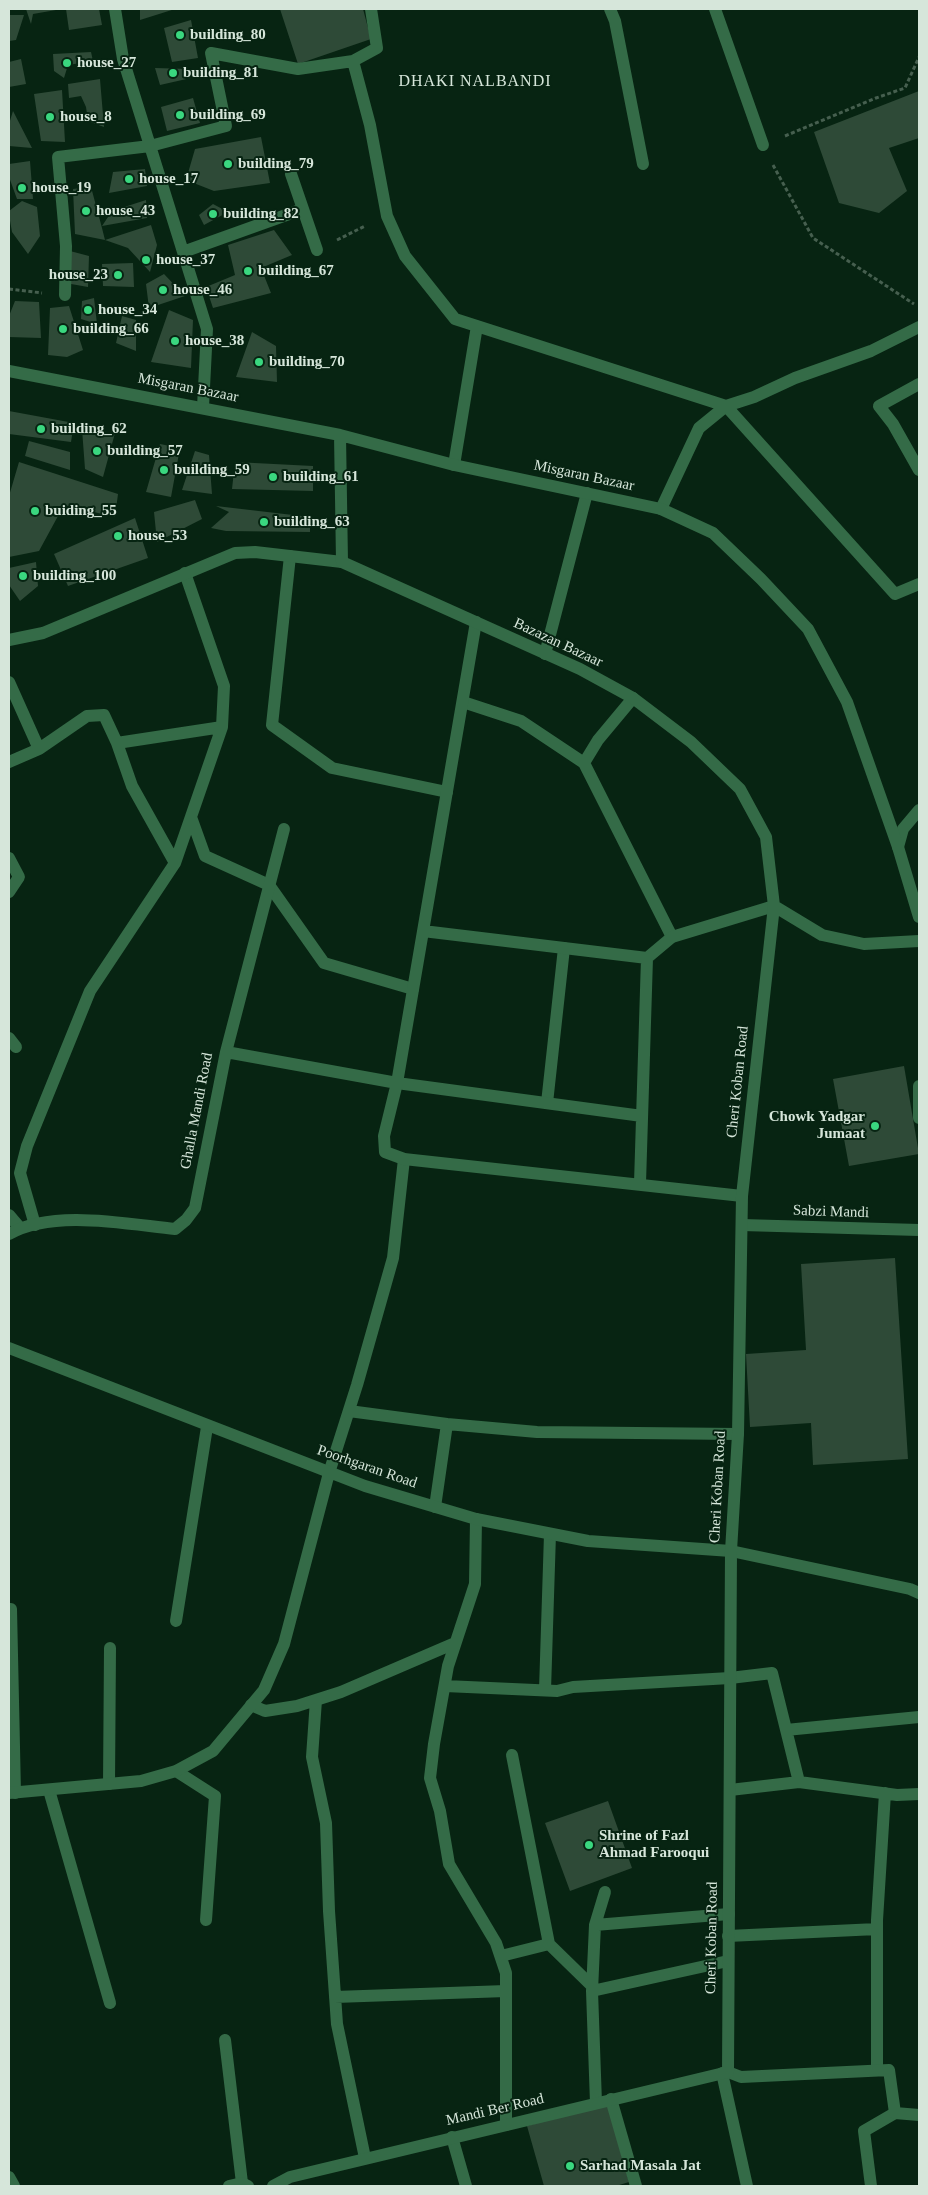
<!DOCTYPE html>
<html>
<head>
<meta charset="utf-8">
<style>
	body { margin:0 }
	#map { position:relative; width:928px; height:2195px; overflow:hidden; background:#072412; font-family:Georgia,serif }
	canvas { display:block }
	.frame { position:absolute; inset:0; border:10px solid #d6e6da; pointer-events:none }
</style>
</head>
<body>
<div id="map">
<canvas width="928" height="2195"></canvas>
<div class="frame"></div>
</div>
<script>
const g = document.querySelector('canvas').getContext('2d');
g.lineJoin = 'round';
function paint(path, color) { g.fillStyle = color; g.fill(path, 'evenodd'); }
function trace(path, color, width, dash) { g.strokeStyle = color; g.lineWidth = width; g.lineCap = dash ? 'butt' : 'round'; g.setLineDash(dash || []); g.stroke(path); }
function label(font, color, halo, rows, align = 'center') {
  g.font = font + ' Georgia,serif'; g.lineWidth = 4; g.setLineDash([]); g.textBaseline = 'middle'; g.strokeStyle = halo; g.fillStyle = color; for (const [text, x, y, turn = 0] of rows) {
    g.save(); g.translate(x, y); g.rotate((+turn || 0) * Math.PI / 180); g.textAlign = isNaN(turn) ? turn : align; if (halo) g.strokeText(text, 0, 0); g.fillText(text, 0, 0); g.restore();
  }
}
paint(new Path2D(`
	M 26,9 L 56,9 L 56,10 L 33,14 L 31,24 Z
	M 66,9 L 99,9 L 102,25 L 69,30 Z
	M 140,9 L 175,9 L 140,20 Z
	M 280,9 L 363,9 L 371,39 L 298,64 Z
	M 9,15 L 24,15 L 16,40 L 9,41 Z
	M 191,20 L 198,58 L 172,62 L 164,28 Z
	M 91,52 L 93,61 L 68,65 L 64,78 L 54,71 L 53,54 Z
	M 21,59 L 26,84 L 9,87 L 9,62 Z
	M 155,68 L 188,69 L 191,78 L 160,85 Z
	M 100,79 L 104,127 L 88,121 L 86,107 L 81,96 L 69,98 L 68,84 Z
	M 62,90 L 65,142 L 41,141 L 34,94 Z
	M 919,91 L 919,138 L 889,148 L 907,191 L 879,213 L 839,203 L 814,132 Z
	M 193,98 L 200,123 L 167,131 L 161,107 Z
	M 13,111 L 32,148 L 9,146 L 9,124 Z
	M 261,137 L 270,183 L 214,191 L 186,180 L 195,149 Z
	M 30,161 L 33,199 L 17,199 L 9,177 L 9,164 Z
	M 145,169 L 147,186 L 109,193 L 113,172 Z
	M 91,187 L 102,228 L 105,240 L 75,234 L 73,189 Z
	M 146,200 L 147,218 L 102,226 L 116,205 L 115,210 Z
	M 22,201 L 37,207 L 40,236 L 28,254 L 12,232 L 9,215 L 9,211 Z
	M 213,204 L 228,212 L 204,225 L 199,215 Z
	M 151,225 L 157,245 L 150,272 L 128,248 L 105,240 Z
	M 274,230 L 292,255 L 261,268 L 271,293 L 213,308 L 206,287 L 235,275 L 228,245 Z
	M 70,251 L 89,256 L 88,287 L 71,284 Z
	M 133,263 L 134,287 L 103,286 L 102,264 Z
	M 164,274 L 185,296 L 149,308 L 146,284 Z
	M 94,298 L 97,324 L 81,319 L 82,301 Z
	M 15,301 L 39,302 L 41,338 L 9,337 L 9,316 Z
	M 69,306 L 83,350 L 67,357 L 48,355 L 50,308 Z
	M 169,310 L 193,320 L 191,368 L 151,362 Z
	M 122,316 L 136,320 L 136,351 L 116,343 Z
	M 252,332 L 276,346 L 277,382 L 236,377 Z
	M 9,411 L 74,423 L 71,442 L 9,434 Z
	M 82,429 L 115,433 L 103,477 L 85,469 Z
	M 29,441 L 70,452 L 70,470 L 25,456 Z
	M 160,444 L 180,448 L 171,497 L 146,492 Z
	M 195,451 L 209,455 L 212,494 L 182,490 Z
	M 19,462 L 118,494 L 115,517 L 64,505 L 39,551 L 9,557 L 9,496 Z
	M 235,462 L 313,466 L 313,491 L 232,489 Z
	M 195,500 L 202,519 L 157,542 L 154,512 Z
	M 216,506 L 310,517 L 310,532 L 226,531 L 211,528 L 229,512 Z
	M 135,518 L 148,558 L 68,586 L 54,554 Z
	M 36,562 L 38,586 L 20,601 L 9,585 L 9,568 Z
	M 904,1066 L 919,1154 L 849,1166 L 833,1079 Z
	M 895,1258 L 908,1459 L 813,1465 L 811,1423 L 750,1427 L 746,1354 L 806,1350 L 801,1264 Z
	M 608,1801 L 632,1868 L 570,1891 L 545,1823 Z
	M 607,2103 L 629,2182 L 616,2186 L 544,2186 L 527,2126 Z`), '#2e4a37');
trace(new Path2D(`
	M 785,136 L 876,98 L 905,88 L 919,57
	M 773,165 L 813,238 L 914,304
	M 337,240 L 365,226
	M 9,289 L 42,293`), '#465f4f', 3, [4, 2.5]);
trace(new Path2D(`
	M 115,9 L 123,59 L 207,329 L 203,407
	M 610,9 L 615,21 L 643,164
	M 715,9 L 763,145
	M 353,61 L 370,125 L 387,216 L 405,256 L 455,319 L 726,406 L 895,594 L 919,584
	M 291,174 L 303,209
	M 183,252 L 303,209 L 317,250
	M 65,295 L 66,246 L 58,157 L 150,146 L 226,126 L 211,53 L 298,69 L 353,61 L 377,48 L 371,9
	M 919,384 L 879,406 L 893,424 L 919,470
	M 454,465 L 477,326
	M 661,509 L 699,428 L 726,406 L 754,397 L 795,378 L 871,351 L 919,327
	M 290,556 L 272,725 L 332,768 L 447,792
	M 9,682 L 39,749 L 9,762
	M 633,698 L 598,740 L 584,763 L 672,937
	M 463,702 L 521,721 L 584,763
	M 39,749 L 87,716 L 104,715 L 117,743
	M 191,817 L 205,856 L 269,885 L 324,963 L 413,989
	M 898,847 L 903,829 L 919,810
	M 9,858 L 19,877 L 9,892
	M 175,863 L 132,786 L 117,743 L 222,727
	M 9,1038 L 16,1047
	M 547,1103 L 564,948
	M 9,1215 L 20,1228
	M 35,1225 L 20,1173 L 27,1146 L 90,991 L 175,863 L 222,727 L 224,686 L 185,573
	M 349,1411 L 447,1424
	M 329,1473 L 357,1385 L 393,1258 L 404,1159
	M 435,1507 L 447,1424 L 537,1432 L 738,1434
	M 476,1519 L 475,1584 L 448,1666 L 434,1744 L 430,1778 L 440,1811 L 449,1864 L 496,1943 L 506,1973 L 506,2125
	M 9,1609 L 11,1609 L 15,1793
	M 176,1621 L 207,1427
	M 445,1686 L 557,1691 L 573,1687 L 730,1678 L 772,1673 L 799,1782
	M 545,1690 L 550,1534
	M 316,1700 L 312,1757 L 326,1823 L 329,1911 L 337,2024 L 365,2158
	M 251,1705 L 265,1711 L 297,1706 L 341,1692 L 455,1643
	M 786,1730 L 919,1717
	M 176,1771 L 215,1796 L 206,1920
	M 109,1784 L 110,1648
	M 49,1790 L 110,2003
	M 730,1790 L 799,1782 L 897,1795 L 919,1794
	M 595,1925 L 729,1914
	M 728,1936 L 877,1929
	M 549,1944 L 593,1987
	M 501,1956 L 549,1944 L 512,1755
	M 592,1991 L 728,1961
	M 335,1997 L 506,1991
	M 225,2040 L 242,2183
	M 877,2070 L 877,1920 L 885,1793
	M 722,2073 L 747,2186
	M 611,2099 L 636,2186
	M 596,2103 L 592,1991 L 595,1925 L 605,1892
	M 452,2137 L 466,2186
	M 871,2186 L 864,2131 L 895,2113`), '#346b47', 12);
trace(new Path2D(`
	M 476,622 L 397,1083 L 384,1136 L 385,1152 L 404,1159 L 742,1196
	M 9,640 L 43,633 L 235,553 L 255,552 L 342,562
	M 545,654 L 587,493
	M 423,931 L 647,958 L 672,937 L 774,906
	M 226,1052 L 397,1083 L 642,1116
	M 919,1086 L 919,1118
	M 640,1183 L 647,958
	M 742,1225 L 919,1230
	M 9,1234 C 53,1209 126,1224 175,1229 L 186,1220 L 195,1208 L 226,1052 L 284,829
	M 9,1348 L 365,1486 L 476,1519 L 588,1541 L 731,1551 L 910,1589 L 919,1593
	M 9,1793 L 141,1781 L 176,1771 L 213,1751 L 264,1690 L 284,1644 L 329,1473
	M 728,2072 L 741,2077 L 889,2070 L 895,2113 L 919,2115
	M 9,2177 L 14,2186
	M 229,2186 L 242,2183 L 248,2186`), '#346b47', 12);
trace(new Path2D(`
	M 9,371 L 340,435 L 454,465 L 661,509 L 713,533 L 761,579 L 808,629 L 847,702 L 898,847 L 919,917
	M 774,906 L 822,935 L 864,944 L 919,941
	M 273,2186 L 290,2177 L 728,2072 L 731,1551 L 738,1434 L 742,1196 L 774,906 L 766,837 L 740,789 L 691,742 L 633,698 L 580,669 L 342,562 L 340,435`), '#346b47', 12);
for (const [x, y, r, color] of [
	[180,35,5,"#3ad77f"],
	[67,63,5,"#3ad77f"],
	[173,73,5,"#3ad77f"],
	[180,115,5,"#3ad77f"],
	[50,117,5,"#3ad77f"],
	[228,164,5,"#3ad77f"],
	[129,179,5,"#3ad77f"],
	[22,188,5,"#3ad77f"],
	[86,211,5,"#3ad77f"],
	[213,214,5,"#3ad77f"],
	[146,260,5,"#3ad77f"],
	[248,271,5,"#3ad77f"],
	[118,275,5,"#3ad77f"],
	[163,290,5,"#3ad77f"],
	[88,310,5,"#3ad77f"],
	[63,329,5,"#3ad77f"],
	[175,341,5,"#3ad77f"],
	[259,362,5,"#3ad77f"],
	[41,429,5,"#3ad77f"],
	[97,451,5,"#3ad77f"],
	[164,470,5,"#3ad77f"],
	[273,477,5,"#3ad77f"],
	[35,511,5,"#3ad77f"],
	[264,522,5,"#3ad77f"],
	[118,536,5,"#3ad77f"],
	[23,576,5,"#3ad77f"],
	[875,1126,5,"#3ad77f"],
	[589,1845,5,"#3ad77f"],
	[570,2166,5,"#3ad77f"]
]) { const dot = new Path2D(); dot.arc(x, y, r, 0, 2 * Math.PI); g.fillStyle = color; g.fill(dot); trace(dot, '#072412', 2); }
label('bold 15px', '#d6e6da', '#072412', [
	["building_80",190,35],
	["house_27",77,63],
	["building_81",183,73],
	["building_69",190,115],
	["house_8",60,117],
	["building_79",238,164],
	["house_17",139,179],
	["house_19",32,188],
	["house_43",96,211],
	["building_82",223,214],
	["house_37",156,260],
	["building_67",258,271],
	["house_23",108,275,"right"],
	["house_46",173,290],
	["house_34",98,310],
	["building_66",73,329],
	["house_38",185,341],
	["building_70",269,362],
	["building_62",51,429],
	["building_57",107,451],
	["building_59",174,470],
	["building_61",283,477],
	["buiding_55",45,511],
	["building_63",274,522],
	["house_53",128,536],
	["building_100",33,576],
	["Chowk Yadgar",865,1117,"right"],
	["Jumaat",865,1134,"right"],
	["Shrine of Fazl",599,1836],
	["Ahmad Farooqui",599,1853],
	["Sarhad Masala Jat",580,2166]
], 'left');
label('15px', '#d6e6da', '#072412', [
	["Misgaran Bazaar",188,388,11],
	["Misgaran Bazaar",584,476,12],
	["Bazazan Bazaar",558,643,25],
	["Cheri Koban Road",738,1082,-84],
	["Ghalla Mandi Road",197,1111,-79],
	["Sabzi Mandi",831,1212,2],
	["Poorhgaran Road",367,1467,19],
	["Cheri Koban Road",718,1487,-87],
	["Cheri Koban Road",712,1938,-89],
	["Mandi Ber Road",495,2110,-13]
]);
g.letterSpacing = '1px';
label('16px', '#d6e6da', '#072412', [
	["DHAKI NALBANDI",475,82]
]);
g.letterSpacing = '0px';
</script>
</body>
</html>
